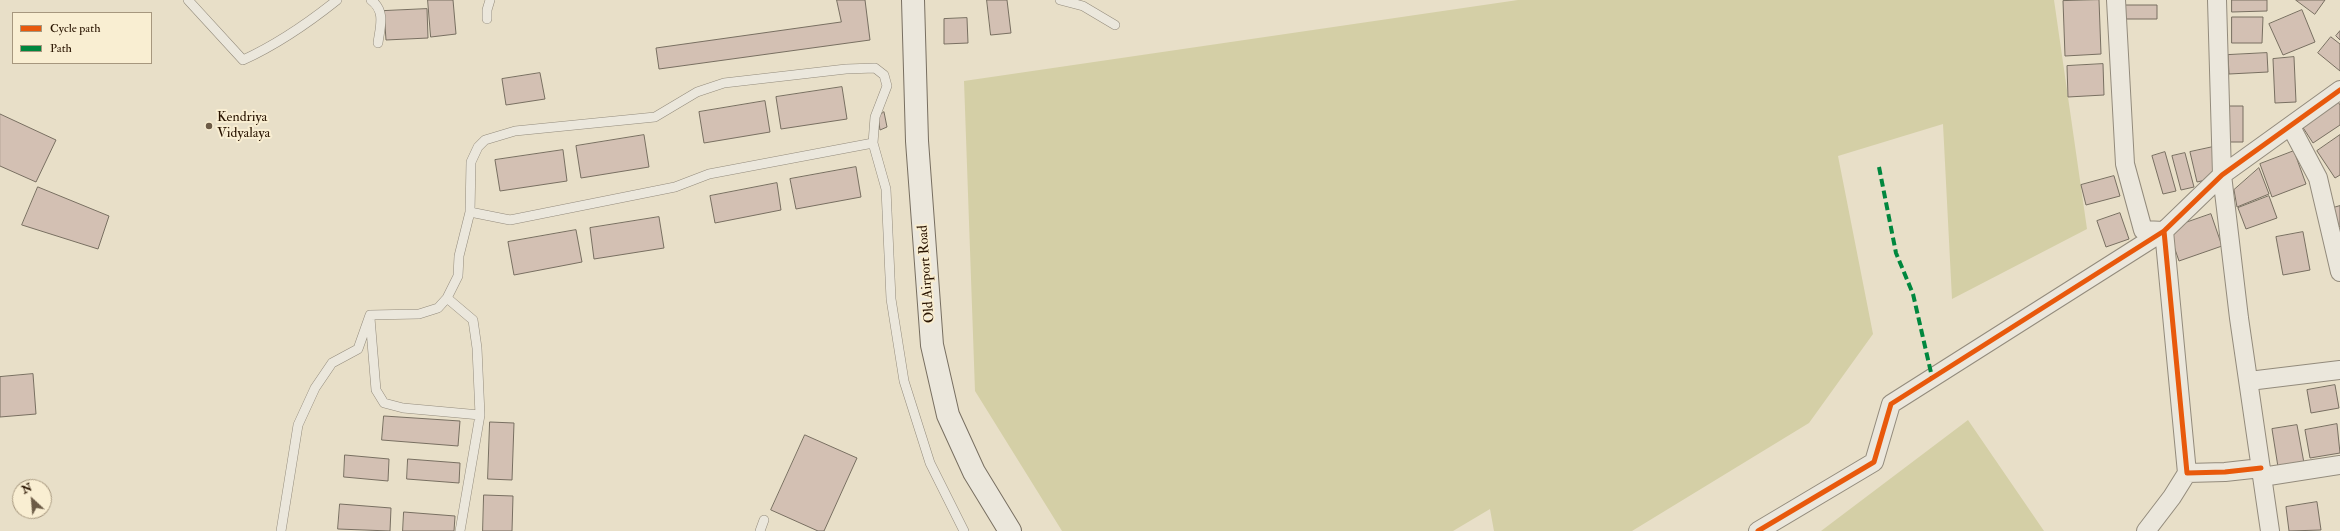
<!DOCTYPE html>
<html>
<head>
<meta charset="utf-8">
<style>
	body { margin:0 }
	#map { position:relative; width:2340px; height:531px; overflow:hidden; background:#e8dfc8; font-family:"IM FELL Double Pica",serif }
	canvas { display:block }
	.legend { position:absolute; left:12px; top:12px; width:140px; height:52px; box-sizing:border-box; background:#f9eed2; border:1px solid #a6977e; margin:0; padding:5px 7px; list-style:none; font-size:12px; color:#291400 }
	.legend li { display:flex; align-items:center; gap:8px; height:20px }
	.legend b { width:20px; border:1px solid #a6977e }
	.north { position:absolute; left:12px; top:479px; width:40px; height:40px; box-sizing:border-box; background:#f9eed2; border:1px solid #a6977e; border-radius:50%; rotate:334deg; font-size:11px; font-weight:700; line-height:16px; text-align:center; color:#291400 }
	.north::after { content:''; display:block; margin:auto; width:14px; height:18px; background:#6c5b46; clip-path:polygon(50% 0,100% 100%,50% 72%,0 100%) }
</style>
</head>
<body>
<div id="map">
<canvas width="2340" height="531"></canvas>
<ul class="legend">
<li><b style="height:5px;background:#e8590c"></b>Cycle path</li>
<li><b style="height:5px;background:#00873e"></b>Path</li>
</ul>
<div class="north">N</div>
</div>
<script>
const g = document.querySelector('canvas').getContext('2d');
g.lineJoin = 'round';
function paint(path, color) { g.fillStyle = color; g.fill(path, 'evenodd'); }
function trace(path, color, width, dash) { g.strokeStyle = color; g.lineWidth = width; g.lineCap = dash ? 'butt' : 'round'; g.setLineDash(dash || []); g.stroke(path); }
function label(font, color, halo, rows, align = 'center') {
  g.font = font + ' "IM FELL Double Pica",serif'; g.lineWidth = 4; g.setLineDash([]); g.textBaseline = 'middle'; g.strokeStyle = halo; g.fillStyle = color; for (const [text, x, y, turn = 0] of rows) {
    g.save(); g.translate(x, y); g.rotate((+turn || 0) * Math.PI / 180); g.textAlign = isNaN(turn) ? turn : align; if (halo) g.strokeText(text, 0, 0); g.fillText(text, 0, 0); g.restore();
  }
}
paint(new Path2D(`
	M 1518,0 L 2054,0 L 2087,229 L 1952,299 L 1943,124 L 1838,156 L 1873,334 L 1809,423 L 1632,531 L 1494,531 L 1490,509 L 1453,531 L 1062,531 L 975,391 L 964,81 Z
	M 1968,420 L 2044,531 L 1821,531 Z`), '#d4cfa6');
const building = new Path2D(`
	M 428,0 L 453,0 L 456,34 L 431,37 Z
	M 837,0 L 865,0 L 870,40 L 659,69 L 656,48 L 841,22 Z
	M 987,0 L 1007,0 L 1011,33 L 991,35 Z
	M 2099,0 L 2101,54 L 2065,56 L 2063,1 Z
	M 2232,0 L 2267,0 L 2267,11 L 2232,12 Z
	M 2296,0 L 2325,0 L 2315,14 Z
	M 2119,5 L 2157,5 L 2157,19 L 2119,19 Z
	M 427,9 L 428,38 L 386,40 L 384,11 Z
	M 2302,10 L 2315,42 L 2283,55 L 2269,24 Z
	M 2232,17 L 2263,17 L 2262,43 L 2232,43 Z
	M 967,18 L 968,43 L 944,44 L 944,19 Z
	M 2340,31 L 2340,40 L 2336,36 Z
	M 2331,37 L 2340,44 L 2340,71 L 2318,53 Z
	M 2267,53 L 2268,72 L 2229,74 L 2228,55 Z
	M 2294,57 L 2296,102 L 2275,103 L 2273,59 Z
	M 2103,64 L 2104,95 L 2068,97 L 2067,66 Z
	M 540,73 L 545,99 L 506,105 L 502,79 Z
	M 842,87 L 847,119 L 781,129 L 776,97 Z
	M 2337,100 L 2340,105 L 2340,125 L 2313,143 L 2300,123 Z
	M 765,101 L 770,132 L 704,143 L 699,112 Z
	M 2225,106 L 2243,106 L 2243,142 L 2226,142 Z
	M 884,112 L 887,127 L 880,130 L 878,117 Z
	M 0,114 L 56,140 L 36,182 L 0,166 Z
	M 644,135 L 649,167 L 581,178 L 576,146 Z
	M 2340,135 L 2340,175 L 2335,178 L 2317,151 Z
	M 2213,147 L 2219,177 L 2197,182 L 2190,152 Z
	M 563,150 L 567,181 L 500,191 L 495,160 Z
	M 2294,151 L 2306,184 L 2272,197 L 2260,164 Z
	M 2165,152 L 2176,191 L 2163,194 L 2152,156 Z
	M 2185,153 L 2194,187 L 2181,190 L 2172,156 Z
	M 856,167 L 861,197 L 796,209 L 790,179 Z
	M 2259,168 L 2269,194 L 2237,207 L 2234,190 Z
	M 2114,176 L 2120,196 L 2086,205 L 2081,185 Z
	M 777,183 L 781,210 L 715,223 L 710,196 Z
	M 38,187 L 109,216 L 98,249 L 22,225 Z
	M 2269,196 L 2277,218 L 2246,229 L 2238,208 Z
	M 2340,206 L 2340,226 L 2339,227 L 2333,208 Z
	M 2120,213 L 2129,239 L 2106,247 L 2097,221 Z
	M 2211,214 L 2222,246 L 2179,261 L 2168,229 Z
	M 659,217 L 664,248 L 594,259 L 590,228 Z
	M 576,230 L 582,262 L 514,275 L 508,242 Z
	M 2303,232 L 2310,270 L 2283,275 L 2276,237 Z
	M 33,374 L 36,414 L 0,417 L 0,377 Z
	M 2335,385 L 2339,408 L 2311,413 L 2307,390 Z
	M 384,416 L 460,421 L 458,446 L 382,440 Z
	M 490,422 L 514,423 L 512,480 L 488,479 Z
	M 2337,424 L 2340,453 L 2310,458 L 2305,430 Z
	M 2297,425 L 2304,463 L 2278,467 L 2272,429 Z
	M 805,435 L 857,458 L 824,531 L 818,531 L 771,510 Z
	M 345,455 L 389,459 L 388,481 L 344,477 Z
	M 408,459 L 460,463 L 459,483 L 407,479 Z
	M 484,495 L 513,496 L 512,531 L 483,531 Z
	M 2317,502 L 2321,530 L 2289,531 L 2286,507 Z
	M 340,504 L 391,508 L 390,531 L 338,529 Z
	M 404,512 L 455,516 L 454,531 L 403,531 Z`);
paint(building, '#d3c0b3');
trace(building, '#786f61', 1);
const lane = new Path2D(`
	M 188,0 L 243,60 C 278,44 307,24 337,0
	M 371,0 C 386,11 380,27 378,43
	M 1060,0 L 1083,6 L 1115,25
	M 487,19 L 487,10 L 490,0
	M 470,212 L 510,220 L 675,187 L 709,174 L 873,143
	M 447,298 L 473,320 L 477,348 L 480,415
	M 370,318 L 376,390 L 384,403 L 403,408 L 480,415 L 460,531
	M 281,531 L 298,425 L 315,388 L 332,363 L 358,349 L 370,315 L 419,314 L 438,308 L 447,298 L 458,276 L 459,256 L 470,212 L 471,162 L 478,147 L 485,140 L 515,131 L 655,117 L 697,92 L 724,83 L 846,69 L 875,68 L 884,75 L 887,86 L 875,117 L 873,143 L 886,189 L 891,299 L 904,381 L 930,463 L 964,531
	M 760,531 L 764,520`);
const street = new Path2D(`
	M 2116,0 L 2125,164 L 2143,230 L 2164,231
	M 2217,0 L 2222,175 L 2239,318 L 2270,531
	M 2291,127 L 2318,178 L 2340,272
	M 2164,231 L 2187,473 L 2225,472 L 2261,468
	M 2249,381 L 2340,370
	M 2262,477 L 2340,465
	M 1758,531 L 1874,462 L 1891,404 L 2164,231 L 2222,175 L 2340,90
	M 2146,531 L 2172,497 L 2187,473`);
const secondary = new Path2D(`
	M 913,0 L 917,141 L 932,345 L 948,415 L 974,472 L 1010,531`);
trace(lane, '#938b7c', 10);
trace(street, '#938b7c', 20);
trace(secondary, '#786f61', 24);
trace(lane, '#ebe7dc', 9);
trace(street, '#ebe7dc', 18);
trace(secondary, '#ebe7dc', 22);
trace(new Path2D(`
	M 1879,167 L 1896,253 L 1913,294 L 1932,377`), '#00873e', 4, [8, 4]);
trace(new Path2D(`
	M 2164,231 L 2187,473 L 2225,472 L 2261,468
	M 1758,531 L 1874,462 L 1891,404 L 2164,231 L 2222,175 L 2340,90`), '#e8590c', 5);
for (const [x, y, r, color] of [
	[209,126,4,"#6c5b46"]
]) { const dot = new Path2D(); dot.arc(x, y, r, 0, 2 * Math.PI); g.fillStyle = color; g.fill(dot); trace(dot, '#f9eed2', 1.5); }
label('14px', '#291400', '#f9eed2', [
	["Kendriya",217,118],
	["Vidyalaya",217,134]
], 'left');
label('14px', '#291400', '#f9eed2', [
	["Old Airport Road",927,274,-94]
]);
</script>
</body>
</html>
